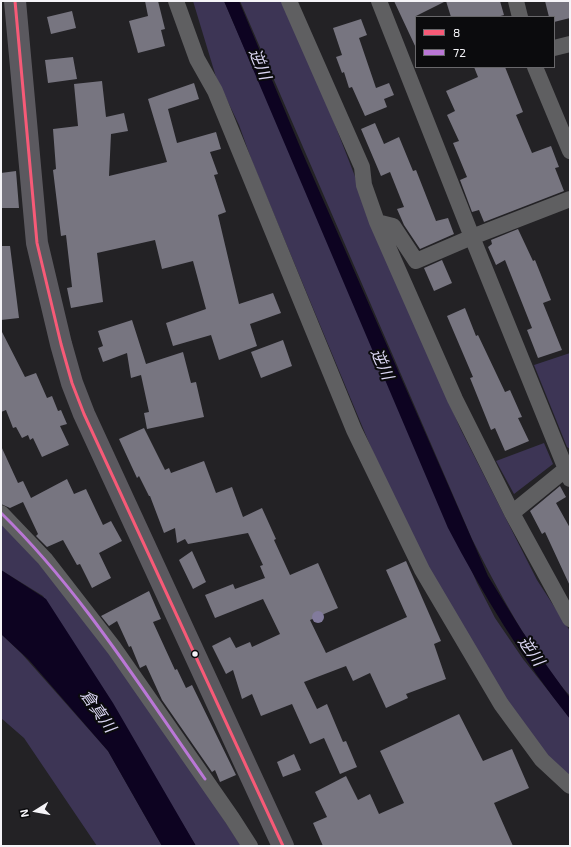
<!DOCTYPE html>
<html>
<head>
<meta charset="utf-8">
<style>
	body { margin:0 }
	#map { position:relative; width:571px; height:847px; overflow:hidden; background:#232225; font-family:"Exo 2",sans-serif }
	canvas { display:block }
	.frame { position:absolute; inset:0; border:2px solid #f5f4f8; pointer-events:none }
	.legend { position:absolute; left:415px; top:16px; width:140px; height:52px; box-sizing:border-box; background:#0b0b0d; border:1px solid #69686b; margin:0; padding:5px 7px; list-style:none; font-size:12px; color:#f5f4f8 }
	.legend li { display:flex; align-items:center; gap:8px; height:20px }
	.legend b { width:20px; border:1px solid #69686b }
	.north { position:absolute; left:16px; top:791px; width:40px; height:40px; -webkit-text-stroke:3px #0b0b0d; paint-order:stroke; rotate:259deg; font-size:11px; font-weight:700; line-height:16px; text-align:center; color:#f5f4f8 }
	.north::after { content:''; display:block; margin:auto; width:14px; height:18px; background:#f5f4f8; clip-path:polygon(50% 0,100% 100%,50% 72%,0 100%) }
</style>
</head>
<body>
<div id="map">
<canvas width="571" height="847"></canvas>
<div class="frame"></div>
<ul class="legend">
<li><b style="height:5px;background:#f75a77"></b>8</li>
<li><b style="height:5px;background:#ba77d6"></b>72</li>
</ul>
<div class="north">N</div>
</div>
<script>
const g = document.querySelector('canvas').getContext('2d');
g.lineJoin = 'round';
function paint(path, color) { g.fillStyle = color; g.fill(path, 'evenodd'); }
function trace(path, color, width, dash) { g.strokeStyle = color; g.lineWidth = width; g.lineCap = dash ? 'butt' : 'round'; g.setLineDash(dash || []); g.stroke(path); }
function label(font, color, halo, rows, align = 'center') {
  g.font = font + ' "Exo 2","Noto Sans JP",sans-serif'; g.lineWidth = 4; g.setLineDash([]); g.textBaseline = 'middle'; g.strokeStyle = halo; g.fillStyle = color; for (const [text, x, y, turn = 0] of rows) {
    g.save(); g.translate(x, y); g.rotate((+turn || 0) * Math.PI / 180); g.textAlign = isNaN(turn) ? turn : align; if (halo) g.strokeText(text, 0, 0); g.fillText(text, 0, 0); g.restore();
  }
}
paint(new Path2D(`
	M 193,1 L 224,1 L 477,583 L 495,618 L 523,659 L 570,718 L 570,786 L 542,760 L 422,570 L 253,164 L 239,125 L 216,77 Z
	M 240,1 L 287,1 L 394,277 L 461,430 L 537,580 L 570,631 L 570,696 C 529,650 500,594 472,539 Z
	M 570,353 L 570,449 L 567,447 L 534,365 Z
	M 544,443 L 553,464 L 514,494 L 496,461 Z
	M 1,524 L 17,539 L 60,587 L 159,720 L 241,846 L 196,846 L 43,596 L 1,570 Z
	M 1,634 L 22,654 L 108,751 L 162,846 L 97,846 L 24,738 L 1,718 Z`), '#3d3555');
paint(new Path2D(`
	M 224,1 L 239,1 L 303,154 L 488,576 L 522,631 L 570,698 L 570,719 C 523,660 483,595 448,528 Z
	M 1,570 L 46,599 L 113,703 L 196,846 L 162,846 L 108,751 L 29,660 L 1,634 Z`), '#0d0321');
paint(new Path2D(`
	M 145,1 L 158,1 L 165,29 L 161,30 L 165,46 L 138,53 L 129,21 L 148,16 Z
	M 394,1 L 500,1 L 504,15 L 497,17 L 451,17 L 446,1 L 416,16 L 416,48 Z
	M 545,1 L 570,1 L 570,18 L 554,22 L 554,17 L 549,17 Z
	M 72,11 L 76,28 L 51,34 L 47,17 Z
	M 361,19 L 367,35 L 359,38 L 376,88 L 389,83 L 394,95 L 384,99 L 387,107 L 365,116 L 352,87 L 349,88 L 344,72 L 342,73 L 336,57 L 342,55 L 333,28 Z
	M 73,57 L 77,79 L 48,83 L 45,60 Z
	M 474,67 L 505,67 L 523,112 L 516,115 L 532,153 L 551,146 L 559,167 L 555,168 L 564,191 L 484,222 L 479,210 L 472,212 L 460,180 L 467,177 L 453,143 L 459,141 L 447,115 L 455,111 L 446,91 L 478,77 Z
	M 102,81 L 106,117 L 124,113 L 128,131 L 111,134 L 109,176 L 167,162 L 148,99 L 194,83 L 199,99 L 168,109 L 177,143 L 216,132 L 221,149 L 210,152 L 218,174 L 214,175 L 226,212 L 218,215 L 239,304 L 273,293 L 281,313 L 250,324 L 257,346 L 219,360 L 211,335 L 173,346 L 166,323 L 206,309 L 193,261 L 162,269 L 155,240 L 97,253 L 103,302 L 71,308 L 67,288 L 72,287 L 66,235 L 61,236 L 53,170 L 56,169 L 53,129 L 78,126 L 74,84 Z
	M 375,123 L 384,144 L 399,137 L 413,171 L 416,170 L 436,221 L 448,218 L 454,234 L 420,249 L 404,225 L 397,209 L 404,207 L 390,172 L 381,176 L 361,129 Z
	M 16,171 L 19,208 L 1,208 L 1,173 Z
	M 518,229 L 533,261 L 535,260 L 551,300 L 543,303 L 562,350 L 538,358 L 527,330 L 532,328 L 505,260 L 496,265 L 488,247 L 492,244 L 491,240 Z
	M 1,246 L 10,246 L 19,318 L 1,320 Z
	M 442,260 L 452,283 L 434,291 L 424,268 Z
	M 465,308 L 476,336 L 478,335 L 505,392 L 510,390 L 522,417 L 518,418 L 529,441 L 505,451 L 495,428 L 491,430 L 470,378 L 473,377 L 447,316 Z
	M 132,320 L 146,364 L 183,352 L 191,383 L 196,382 L 204,417 L 147,429 L 144,413 L 149,412 L 141,375 L 131,378 L 127,353 L 103,362 L 98,348 L 103,346 L 98,331 Z
	M 1,330 L 25,377 L 36,373 L 47,398 L 52,396 L 58,411 L 61,410 L 67,424 L 60,426 L 69,445 L 42,457 L 33,438 L 30,440 L 28,435 L 22,438 L 16,427 L 13,428 L 6,410 L 1,412 Z
	M 283,340 L 292,366 L 261,378 L 251,352 Z
	M 144,428 L 165,470 L 169,468 L 171,473 L 204,461 L 216,493 L 232,487 L 243,517 L 262,508 L 276,539 L 274,540 L 290,575 L 318,563 L 338,608 L 310,620 L 326,653 L 407,617 L 386,570 L 406,561 L 441,641 L 434,644 L 446,679 L 406,694 L 408,698 L 386,708 L 370,673 L 353,681 L 346,666 L 304,682 L 317,709 L 327,704 L 343,742 L 346,741 L 357,767 L 340,774 L 324,738 L 310,744 L 292,704 L 261,716 L 252,694 L 242,699 L 233,670 L 226,674 L 212,646 L 230,637 L 236,648 L 250,642 L 252,647 L 280,634 L 263,599 L 215,618 L 205,595 L 233,584 L 235,589 L 265,578 L 260,566 L 263,565 L 248,533 L 188,544 L 185,539 L 177,543 L 175,528 L 164,533 L 150,496 L 149,496 L 139,476 L 137,478 L 119,439 Z
	M 1,446 L 18,483 L 23,481 L 31,498 L 67,479 L 74,494 L 86,489 L 103,525 L 111,521 L 122,541 L 99,553 L 111,578 L 92,588 L 80,564 L 77,565 L 63,540 L 47,547 L 36,536 L 38,534 L 23,502 L 10,508 L 1,504 Z
	M 560,486 L 566,497 L 556,503 L 570,528 L 570,586 L 545,532 L 542,534 L 530,511 Z
	M 192,551 L 206,582 L 193,589 L 179,560 Z
	M 149,591 L 161,619 L 153,622 L 175,670 L 177,669 L 186,688 L 192,685 L 236,775 L 220,782 L 215,770 L 212,772 L 162,700 L 146,665 L 140,668 L 131,646 L 129,647 L 117,621 L 109,626 L 101,616 Z
	M 459,714 L 483,761 L 512,749 L 529,788 L 494,803 L 513,846 L 323,846 L 313,823 L 327,817 L 315,792 L 346,776 L 358,800 L 370,794 L 379,814 L 404,803 L 380,751 Z
	M 294,754 L 301,770 L 283,777 L 277,762 Z`), '#777580');
trace(new Path2D(`
	M 176,1 L 197,59 L 215,91 L 354,430 L 422,570 L 501,704 L 542,760 L 570,786
	M 289,1 L 362,167 L 364,185 L 377,222 L 455,399 L 512,513 L 570,619
	M 379,1 L 472,237 L 570,479
	M 516,1 L 520,17
	M 554,48 L 570,44
	M 535,67 L 570,151
	M 377,222 L 393,226 L 416,261 L 472,237 L 570,199
	M 1,513 L 45,559 L 114,648 L 232,818 L 250,846
	M 512,513 L 566,469 L 570,467`), '#5f5f61', 16);
trace(new Path2D(`
	M 15,1 L 37,243 L 61,344 L 72,383 L 84,414 L 283,846`), '#5b595f', 22);
trace(new Path2D(`
	M 15,1 L 37,243 L 61,344 L 72,383 L 84,414 L 283,846`), '#f75a77', 3);
trace(new Path2D(`
	M 1,513 C 81,591 141,688 205,779`), '#ba77d6', 3);
g.fillStyle = '#827b9c';
for (const [x, y] of [
	[318,617]
]) { g.beginPath(); g.arc(x, y, 6, 0, 2 * Math.PI); g.fill(); }
for (const [x, y, r, color] of [
	[195,654,3.5,"#f5f4f8"]
]) { const dot = new Path2D(); dot.arc(x, y, r, 0, 2 * Math.PI); g.fillStyle = color; g.fill(dot); trace(dot, '#0b0b0d', 1.5); }
label('italic 16px', '#dcd7f4', '#0b0b0d', [
	["逆川",260,64,68],
	["逆川",382,364,66],
	["逆川",531,651,55],
	["倉真川",98,711,55]
]);
</script>
</body>
</html>
